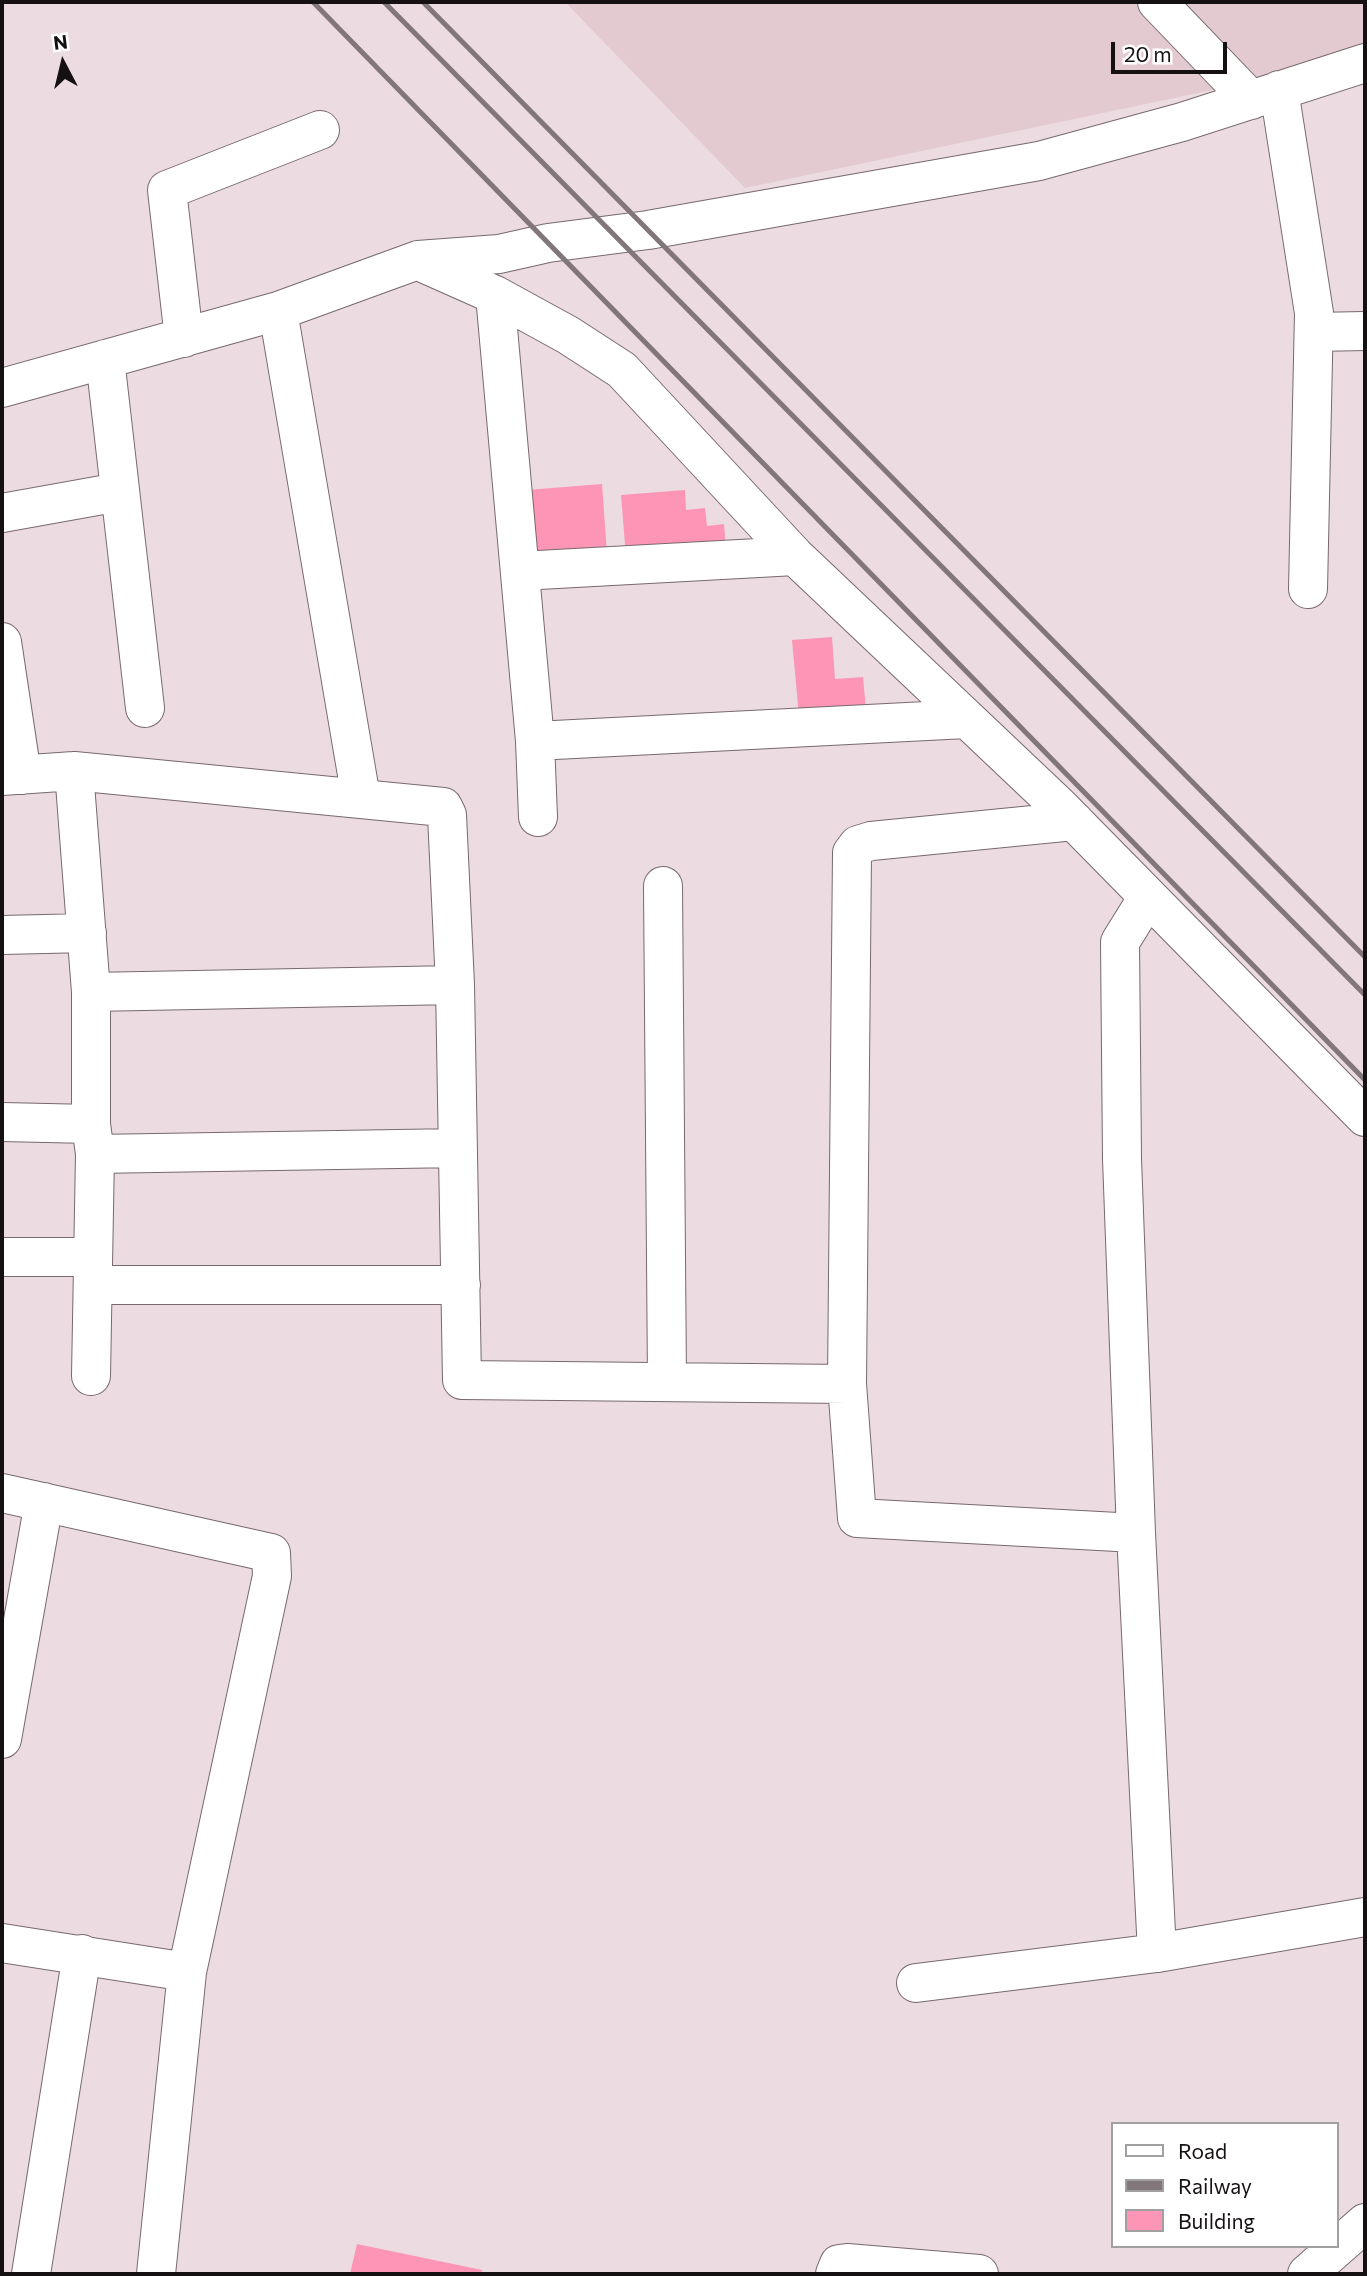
<!DOCTYPE html>
<html>
<head>
<meta charset="utf-8">
<style>
	body { margin:0 }
	#map { position:relative; width:1367px; height:2276px; overflow:hidden; background:#ecdbe0; font-family:Commissioner,sans-serif }
	canvas { display:block }
	.frame { position:absolute; inset:0; border:4px solid #151011; pointer-events:none }
	.legend { position:absolute; left:1111px; top:2122px; width:228px; height:126px; box-sizing:border-box; background:#fff; border:2px solid #a19fa0; margin:0; padding:9px 12px; list-style:none; font-size:21px; color:#151011 }
	.legend li { display:flex; align-items:center; gap:14px; height:35px }
	.legend b { width:35px; border:2px solid #a19fa0 }
	.north { position:absolute; left:28px; top:28px; width:70px; height:70px; -webkit-text-stroke:5px #fff; paint-order:stroke; rotate:353deg; font-size:19px; font-weight:700; line-height:28px; text-align:center; color:#151011 }
	.north::after { content:''; display:block; margin:auto; width:24px; height:32px; background:#151011; clip-path:polygon(50% 0,100% 100%,50% 72%,0 100%) }
	.scale { position:absolute; left:1111px; top:42px; width:116px; height:32px; box-sizing:border-box; border:4px solid #151011; border-top:0; padding-left:9px; font-size:21px; line-height:24px; white-space:nowrap; color:#151011; -webkit-text-stroke:5px #fff; paint-order:stroke }
</style>
</head>
<body>
<div id="map">
<canvas width="1367" height="2276"></canvas>
<div class="frame"></div>
<ul class="legend">
<li><b style="height:9px;background:#fff"></b>Road</li>
<li><b style="height:9px;background:#817679"></b>Railway</li>
<li><b style="height:19px;background:#fc95b6"></b>Building</li>
</ul>
<div class="north">N</div>
<div class="scale">20 m</div>
</div>
<script>
const g = document.querySelector('canvas').getContext('2d');
g.lineJoin = 'round';
function paint(path, color) { g.fillStyle = color; g.fill(path, 'evenodd'); }
function trace(path, color, width, dash) { g.strokeStyle = color; g.lineWidth = width; g.lineCap = dash ? 'butt' : 'round'; g.setLineDash(dash || []); g.stroke(path); }
paint(new Path2D(`
	M 565,2 L 1365,2 L 1365,58 L 745,188 Z`), '#e3cad0');
paint(new Path2D(`
	M 602,484 L 607,554 L 531,559 L 527,490 Z
	M 685,490 L 686,510 L 705,508 L 707,526 L 724,524 L 726,549 L 626,557 L 621,495 Z
	M 832,637 L 835,679 L 863,677 L 866,710 L 799,716 L 792,640 Z
	M 357,2244 L 482,2270 L 481,2274 L 350,2274 Z`), '#fc95b6');
const minor = new Path2D(`
	M 1157,2 L 1251,100
	M 1279,90 L 1314,313 L 1308,589
	M 423,263 L 495,295 L 568,335 L 622,370 L 795,556 L 1060,807 L 1365,1117
	M 495,295 L 535,741 L 538,817
	M 278,311 L 361,798
	M 1314,332 L 1365,331
	M 184,338 L 167,190 L 320,130
	M 105,359 L 145,708
	M 2,388 L 278,311 L 418,260 L 499,254 L 548,243 L 648,230 L 1039,161 L 1182,122 L 1365,63
	M 2,513 L 119,492
	M 520,571 L 795,556
	M 2,642 L 22,775
	M 535,741 L 966,719
	M 74,771 L 91,992 L 91,1124 L 95,1154 L 91,1376
	M 2,776 L 74,771 L 443,807 L 447,815 L 455,985 L 462,1380 L 847,1384 L 857,1518 L 1136,1533 L 1157,1953 L 1365,1917
	M 663,886 L 667,1382
	M 2,935 L 87,933
	M 91,992 L 455,985
	M 2,1122 L 91,1124
	M 95,1154 L 458,1148
	M 2,1257 L 93,1257
	M 93,1285 L 461,1285
	M 847,1384 L 852,853 L 858,845 L 871,841 L 1074,821
	M 2,1493 L 271,1553 L 272,1576 L 187,1972 L 156,2274
	M 1136,1533 L 1122,1159 L 1120,942 L 1148,897
	M 2,1739 L 44,1502
	M 2,1943 L 187,1972
	M 916,1983 L 1157,1953
	M 31,2274 L 82,1954
	M 835,2274 L 839,2264 L 847,2263 L 979,2274
	M 1307,2274 L 1365,2223`);
trace(minor, '#78696d', 40);
trace(minor, '#fff', 38);
trace(new Path2D(`
	M 313,2 L 1365,1080
	M 384,2 L 1365,995
	M 423,2 L 1365,957`), '#817679', 5);
</script>
</body>
</html>
